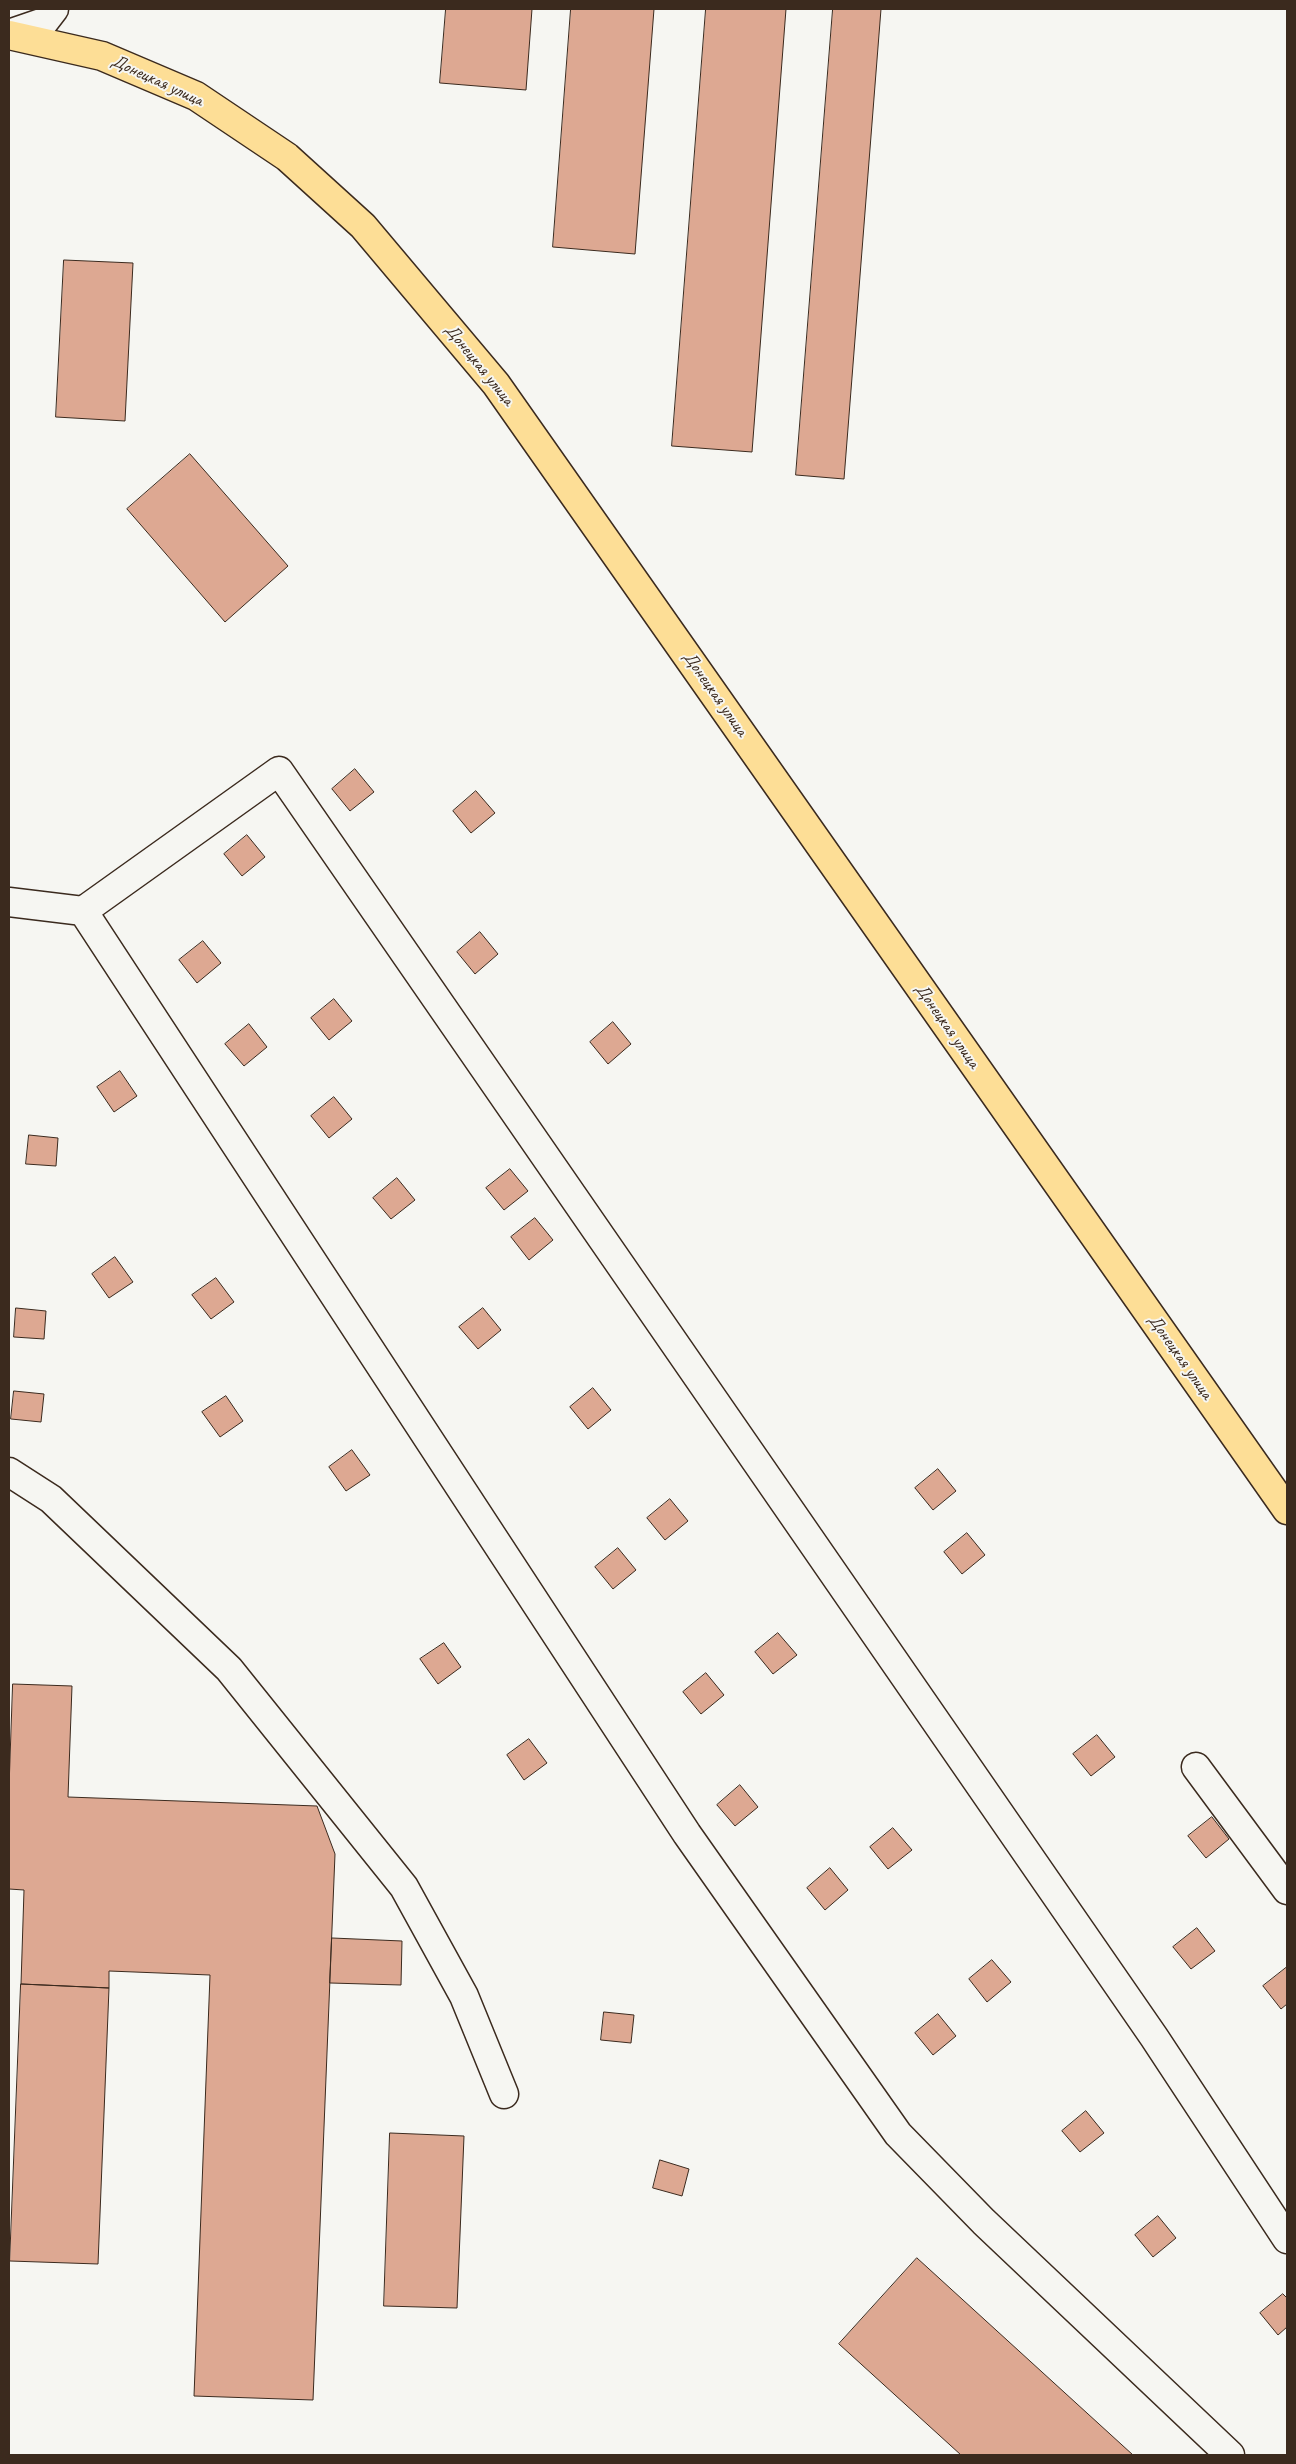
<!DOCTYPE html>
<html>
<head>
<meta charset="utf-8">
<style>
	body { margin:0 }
	#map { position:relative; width:1296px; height:2464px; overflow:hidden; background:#f6f6f2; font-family:Caveat,sans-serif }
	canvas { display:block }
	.frame { position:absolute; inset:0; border:10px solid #3b2a1e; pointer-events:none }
</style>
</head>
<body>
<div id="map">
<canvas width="1296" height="2464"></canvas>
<div class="frame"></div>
</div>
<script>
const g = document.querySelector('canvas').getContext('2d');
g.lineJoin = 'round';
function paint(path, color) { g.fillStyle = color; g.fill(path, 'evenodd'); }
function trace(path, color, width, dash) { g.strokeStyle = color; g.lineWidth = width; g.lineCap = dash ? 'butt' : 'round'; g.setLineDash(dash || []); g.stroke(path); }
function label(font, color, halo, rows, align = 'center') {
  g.font = font + ' Caveat,sans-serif'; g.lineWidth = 4; g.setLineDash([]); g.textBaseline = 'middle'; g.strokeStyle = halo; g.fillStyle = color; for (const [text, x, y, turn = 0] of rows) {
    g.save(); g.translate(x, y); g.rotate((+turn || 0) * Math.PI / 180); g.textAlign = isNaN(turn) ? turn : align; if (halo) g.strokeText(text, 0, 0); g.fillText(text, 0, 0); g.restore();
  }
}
const building = new Path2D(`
	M 446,9 L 532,9 L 526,90 L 440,83 Z
	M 571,9 L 654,9 L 635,254 L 553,247 Z
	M 706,9 L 786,9 L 752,452 L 672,446 Z
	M 833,9 L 881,9 L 844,479 L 796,475 Z
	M 64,260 L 133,263 L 125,421 L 56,417 Z
	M 190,454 L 288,566 L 225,622 L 127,509 Z
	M 355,769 L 374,792 L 350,811 L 332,789 Z
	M 476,791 L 495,813 L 471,833 L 453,811 Z
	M 247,835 L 265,857 L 242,876 L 224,854 Z
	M 480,932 L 498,954 L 475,974 L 457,952 Z
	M 203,941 L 221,963 L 197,983 L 179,960 Z
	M 334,999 L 352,1021 L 329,1040 L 311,1018 Z
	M 613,1022 L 631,1044 L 608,1064 L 590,1042 Z
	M 249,1024 L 267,1047 L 244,1066 L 225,1044 Z
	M 120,1071 L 137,1096 L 114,1112 L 97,1087 Z
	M 334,1097 L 352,1119 L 329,1138 L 311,1116 Z
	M 29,1135 L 58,1138 L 56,1166 L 26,1164 Z
	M 510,1169 L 528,1191 L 504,1210 L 486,1188 Z
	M 397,1178 L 415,1200 L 391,1219 L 373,1198 Z
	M 535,1218 L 553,1240 L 529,1260 L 511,1237 Z
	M 115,1257 L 133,1282 L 109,1298 L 92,1274 Z
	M 216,1278 L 234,1302 L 211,1319 L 192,1295 Z
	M 16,1308 L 46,1311 L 44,1339 L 14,1337 Z
	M 483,1308 L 501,1330 L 478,1349 L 459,1327 Z
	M 593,1388 L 611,1410 L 588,1429 L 570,1407 Z
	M 14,1391 L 44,1394 L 41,1422 L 11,1419 Z
	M 226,1396 L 243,1421 L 220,1437 L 202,1412 Z
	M 352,1450 L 370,1475 L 346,1491 L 329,1467 Z
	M 938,1469 L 956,1491 L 933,1510 L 915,1488 Z
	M 670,1499 L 688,1521 L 665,1540 L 647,1518 Z
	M 967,1533 L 985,1555 L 962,1574 L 944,1552 Z
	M 618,1548 L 636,1570 L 613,1589 L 595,1567 Z
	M 778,1633 L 797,1655 L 773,1674 L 755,1652 Z
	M 444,1643 L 461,1667 L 438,1684 L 420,1659 Z
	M 706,1673 L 724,1695 L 701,1714 L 683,1692 Z
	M 13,1684 L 72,1686 L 68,1797 L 317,1806 L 335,1854 L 313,2400 L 194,2396 L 210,1975 L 109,1971 L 109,1988 L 21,1984 L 24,1890 L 9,1889 L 9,1788 Z
	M 1097,1735 L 1115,1757 L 1091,1776 L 1073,1754 Z
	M 529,1739 L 547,1763 L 524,1780 L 507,1755 Z
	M 740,1785 L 758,1807 L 735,1826 L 717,1805 Z
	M 1212,1817 L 1229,1839 L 1206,1858 L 1188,1836 Z
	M 893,1828 L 912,1850 L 888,1869 L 870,1847 Z
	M 830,1868 L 848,1890 L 825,1910 L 807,1888 Z
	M 1197,1928 L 1215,1951 L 1191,1969 L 1173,1947 Z
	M 332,1938 L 402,1941 L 401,1985 L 330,1983 Z
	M 992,1960 L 1011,1982 L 987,2002 L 969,1979 Z
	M 1287,1967 L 1287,2004 L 1281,2009 L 1263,1986 Z
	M 21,1984 L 109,1988 L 98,2264 L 10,2261 Z
	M 604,2012 L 634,2015 L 631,2043 L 601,2040 Z
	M 938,2014 L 956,2036 L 933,2055 L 915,2033 Z
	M 1086,2111 L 1104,2133 L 1080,2152 L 1062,2131 Z
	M 390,2133 L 464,2136 L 457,2308 L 384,2306 Z
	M 660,2160 L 689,2169 L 682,2196 L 653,2188 Z
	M 1158,2216 L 1176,2238 L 1153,2257 L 1135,2235 Z
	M 917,2258 L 1133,2455 L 961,2455 L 839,2344 Z
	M 1283,2294 L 1287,2298 L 1287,2327 L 1278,2335 L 1260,2313 Z`);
paint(building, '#dda892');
trace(building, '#3b2a1e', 1);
const minor = new Path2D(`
	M 9,34 L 44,22 L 54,9
	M 9,902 L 83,911 L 687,1834 L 898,2134 L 984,2222 L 1230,2455
	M 83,911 L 279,771 L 1154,2037 L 1287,2239
	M 9,1472 L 51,1499 L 229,1669 L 404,1887 L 464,1996 L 504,2094
	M 1196,1767 L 1287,1890`);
const major = new Path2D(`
	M 9,35 L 102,56 L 196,96 L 287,157 L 363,226 L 496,384 L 1287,1510`);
trace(minor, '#3b2a1e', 31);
trace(major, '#3b2a1e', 31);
trace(minor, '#f6f6f2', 28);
trace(major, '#fdde96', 28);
label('18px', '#3b2a1e', '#f6f6f2', [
	["Донецкая улица",157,81,25],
	["Донецкая улица",479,365,51],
	["Донецкая улица",715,694,55],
	["Донецкая улица",947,1026,55],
	["Донецкая улица",1180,1357,55]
]);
</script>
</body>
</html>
